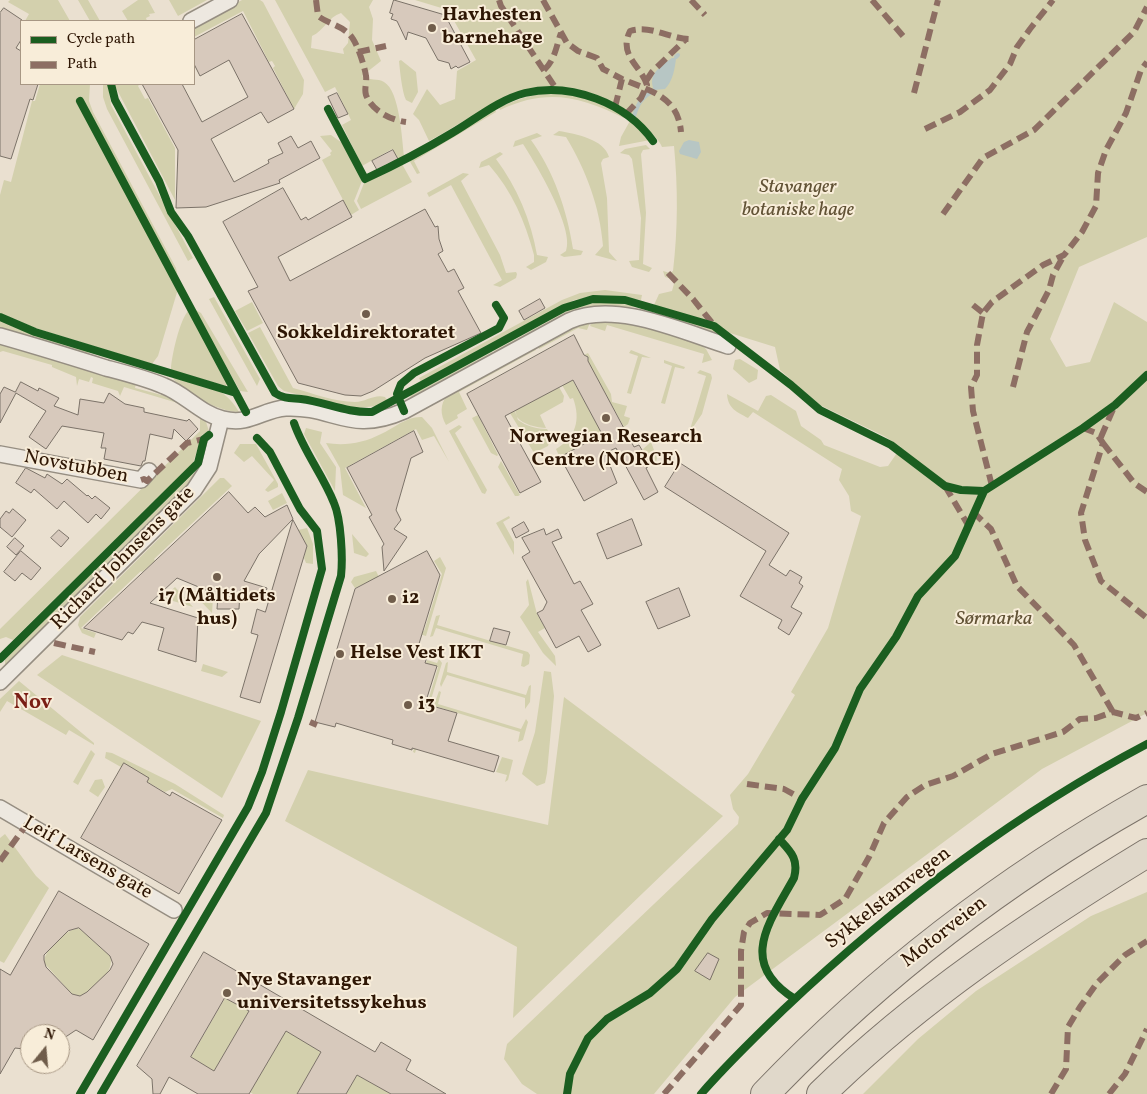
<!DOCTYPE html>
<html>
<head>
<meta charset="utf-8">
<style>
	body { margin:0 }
	#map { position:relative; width:1147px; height:1094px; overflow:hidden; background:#eae0d0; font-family:Vollkorn,serif }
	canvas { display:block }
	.legend { position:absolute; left:20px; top:20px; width:175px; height:65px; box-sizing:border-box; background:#f8edd9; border:1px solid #a79784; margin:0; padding:6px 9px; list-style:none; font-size:15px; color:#2e1604 }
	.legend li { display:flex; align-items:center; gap:10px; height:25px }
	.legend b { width:25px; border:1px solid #a79784 }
	.north { position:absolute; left:20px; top:1024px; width:50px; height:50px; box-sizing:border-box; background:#f8edd9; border:1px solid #a79784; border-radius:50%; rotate:17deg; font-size:14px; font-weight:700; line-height:20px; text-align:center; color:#2e1604 }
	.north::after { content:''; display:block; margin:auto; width:18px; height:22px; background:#705d4b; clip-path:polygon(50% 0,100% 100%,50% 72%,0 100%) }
</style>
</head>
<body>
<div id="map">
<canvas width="1147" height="1094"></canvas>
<ul class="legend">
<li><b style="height:6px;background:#1b5e20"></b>Cycle path</li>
<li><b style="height:6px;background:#8d6e63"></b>Path</li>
</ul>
<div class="north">N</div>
</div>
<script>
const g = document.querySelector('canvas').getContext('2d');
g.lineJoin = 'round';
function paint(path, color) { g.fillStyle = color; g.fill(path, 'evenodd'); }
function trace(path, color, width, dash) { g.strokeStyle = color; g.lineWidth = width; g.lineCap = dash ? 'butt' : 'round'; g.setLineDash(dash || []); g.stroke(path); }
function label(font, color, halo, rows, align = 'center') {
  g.font = font + ' Vollkorn,serif'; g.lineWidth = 4; g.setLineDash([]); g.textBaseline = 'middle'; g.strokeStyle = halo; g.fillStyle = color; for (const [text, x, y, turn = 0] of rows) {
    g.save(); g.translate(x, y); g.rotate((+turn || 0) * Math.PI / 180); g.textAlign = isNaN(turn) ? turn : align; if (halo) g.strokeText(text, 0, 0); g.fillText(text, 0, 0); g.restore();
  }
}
paint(new Path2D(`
	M 10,0 L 58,0 L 70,21 L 25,21 L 29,14 L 8,2 Z
	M 78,0 L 88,0 L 100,21 L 90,21 Z
	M 138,0 L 148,0 L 155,13 L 149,14 L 150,16 L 146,18 L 147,21 L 128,21 L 122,11 Z
	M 169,0 L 207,0 L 178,16 Z
	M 242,0 L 260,0 L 263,2 L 304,80 L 303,94 L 294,109 L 273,68 L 275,66 L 272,61 L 269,62 L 243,11 L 194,37 L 194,26 Z
	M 275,0 L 373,0 L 369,7 L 373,19 L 372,40 L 381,61 L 362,76 C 369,81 378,78 384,82 C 400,91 402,140 404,156 L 398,159 L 392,149 L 362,166 L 342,125 L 351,120 L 335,87 L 325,92 ZM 341,13 L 350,22 L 348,43 L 343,49 L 344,54 L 311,48 L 312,36 C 324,31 328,17 341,13 Z
	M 415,0 L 1147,0 L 1147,237 L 1079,267 L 1050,339 L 1066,367 L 1090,362 L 1114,302 L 1147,322 L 1147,713 L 1042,769 L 735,997 L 654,1094 L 537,1094 L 522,1084 L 504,1059 L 507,1044 L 738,824 L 739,817 L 733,809 L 730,795 L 748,774 L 795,695 L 791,692 L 828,628 L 861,516 L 851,511 L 849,496 L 839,480 L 842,469 L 753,412 L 748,418 C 737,412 728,409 727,394 L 758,411 L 766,396 L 771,395 L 796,411 L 801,426 L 821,440 L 824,445 L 880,467 L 888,466 L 901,447 L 884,436 L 820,405 L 780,370 L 775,347 L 730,333 L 712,323 L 654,305 L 659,294 L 672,291 L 675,280 L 665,277 L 663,271 L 670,273 L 673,271 C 678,229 678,188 674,146 L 662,147 C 658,136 635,117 625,110 C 546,59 498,103 429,141 L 419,120 L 413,114 L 427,89 L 440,105 L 455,99 L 457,71 L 476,60 L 448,10 Z
	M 401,60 L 416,72 L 418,92 L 412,103 L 406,100 C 402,92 400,71 399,61 Z
	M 40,84 L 90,84 L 89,101 L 93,112 L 176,268 L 179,282 L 82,100 L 78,102 L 178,289 L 158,356 L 152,364 L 38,329 L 0,313 L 0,195 L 4,180 L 11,182 L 32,101 L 35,101 Z
	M 103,84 L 108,84 L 111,105 L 193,258 L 188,261 L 107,109 L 103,97 Z
	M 114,84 L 140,84 L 138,86 L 145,99 L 148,98 L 175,148 L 175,200 Z
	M 544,93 C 570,92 606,99 626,117 L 624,118 C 580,96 546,88 500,110 L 499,107 L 523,98 Z
	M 495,109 L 496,112 L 414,161 L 420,173 L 417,174 L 409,160 Z
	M 631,119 L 650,140 L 619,146 L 621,137 Z
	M 559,131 C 576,134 604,139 609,157 L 603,159 L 601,163 L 607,198 L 609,252 L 617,261 L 595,255 L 603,246 C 600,207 586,170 566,137 L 553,135 Z
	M 537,133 L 542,136 L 531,140 C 554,172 567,210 573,249 L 583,251 L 581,255 L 564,257 L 560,255 L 566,251 C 575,229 536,164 523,144 L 513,147 L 515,141 Z
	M 331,135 L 345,145 L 362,181 L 354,201 L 359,210 L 351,215 L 322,160 L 331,155 L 330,153 L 332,151 L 320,136 Z
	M 646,145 L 650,149 L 643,150 L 641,154 L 646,213 L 643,264 L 652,268 L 649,272 L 632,267 L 629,261 L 639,260 L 641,218 L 632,159 L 629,155 L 620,153 L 625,149 Z
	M 500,152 L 503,154 L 496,159 C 517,187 531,220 537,255 L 548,257 L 546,262 L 531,270 L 526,267 L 534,262 L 534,255 C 525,221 512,191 489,165 L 479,168 L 481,162 Z
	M 402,164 L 412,182 L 361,209 L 357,201 L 364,183 Z
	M 463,173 L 469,174 L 461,181 L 500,255 L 506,273 L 516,272 L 517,274 L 516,278 L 500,287 L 493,285 L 502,280 L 451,185 L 429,197 L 427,193 Z
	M 605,290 L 642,295 L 641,300 L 601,295 L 574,300 L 421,382 L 419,378 L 562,300 L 580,293 Z
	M 214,297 L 260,379 L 257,386 L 209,299 Z
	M 252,302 L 263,323 L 247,331 L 235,311 Z
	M 594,303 L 615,303 L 635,306 L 628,308 L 591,308 L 412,399 L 410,396 L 492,352 L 494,354 L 494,351 L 569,310 Z
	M 194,309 L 201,313 L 248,392 L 240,391 Z
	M 189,310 L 229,382 L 226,386 L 171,370 C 171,358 180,318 189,310 Z
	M 655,311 L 716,330 L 724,337 L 659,317 Z
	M 0,320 L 30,333 L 89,351 L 87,356 L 0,329 Z
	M 591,320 L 587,330 L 578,328 L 539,349 L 537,345 L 572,326 Z
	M 593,320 L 629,322 L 698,342 L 706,349 L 712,360 L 702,363 L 704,354 L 607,325 L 605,331 L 590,326 Z
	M 260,327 L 293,388 C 312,393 335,402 355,402 C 366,402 374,394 385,397 L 387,400 L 384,405 L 358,408 L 345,406 L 284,391 L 278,386 L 248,333 Z
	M 0,342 L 136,383 L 135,388 L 177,399 L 181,404 L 124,387 L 120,396 L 118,391 L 92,383 L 93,378 L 91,377 L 89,382 L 79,379 L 77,386 L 76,377 L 52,367 L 52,365 L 3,351 L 0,352 Z
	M 534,347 L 536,350 L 459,392 L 467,409 L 457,415 L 458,418 L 446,425 C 440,414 440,405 447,395 Z
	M 631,350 L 651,358 L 642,357 L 631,394 L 627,393 L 638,356 L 629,353 Z
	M 588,353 L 611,394 L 612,402 L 627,406 L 624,416 L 630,418 L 628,424 L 624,427 L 584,355 Z
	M 740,359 L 758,370 L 757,379 L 749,383 L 733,369 L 735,360 Z
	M 664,360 L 685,367 L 684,369 L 675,367 L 665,404 L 661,403 L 672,366 L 664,363 Z
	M 700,370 L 711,374 L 712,378 L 702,414 L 689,433 L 706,376 L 697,373 Z
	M 568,372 L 603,435 L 560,458 L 556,449 C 576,437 581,420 573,398 L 570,399 L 562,385 Z
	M 172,376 C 201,384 223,384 239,412 C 221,412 179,393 172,376 Z
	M 559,387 L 564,396 L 563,402 L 540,415 L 546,428 C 537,428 522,424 517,417 L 518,420 C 526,426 537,429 547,429 L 551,436 L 548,446 L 534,453 L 510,413 L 514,410 L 517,416 L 514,408 L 518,409 Z
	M 200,415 L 206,422 L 209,431 L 202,435 L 193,463 L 13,640 L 6,637 L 0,639 L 0,629 L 200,431 Z
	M 478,415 L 498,455 L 497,456 L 491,453 L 472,418 Z
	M 422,417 L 432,428 L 449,462 L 434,436 L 422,440 L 416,429 L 345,468 L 366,508 L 343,495 L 340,468 L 326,443 C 345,446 364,443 381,434 C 394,428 407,416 422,417 Z
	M 459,425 L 462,427 L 455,433 L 487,490 L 485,494 L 482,493 L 449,431 Z
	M 306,428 L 322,432 L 320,443 L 336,467 L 335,491 L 304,434 Z
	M 651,442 L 657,458 L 656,462 L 651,464 L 643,449 Z
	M 240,444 L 256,444 L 278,484 L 278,487 L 268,492 L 265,490 L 274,480 L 252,456 L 244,462 L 234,453 Z
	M 501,461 L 520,495 L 518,496 L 515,496 L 498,467 Z
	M 201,466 L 203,467 L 191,483 L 5,667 L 5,659 Z
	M 220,478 L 224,478 L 232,486 L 154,559 L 155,561 L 142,572 L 141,571 L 81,628 L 96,633 L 94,638 L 82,633 L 78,625 L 80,617 Z
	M 282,493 L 287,503 L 273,510 L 268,501 Z
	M 509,516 L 510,518 L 503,522 L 514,542 L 514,555 L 496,523 Z
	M 307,528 L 313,544 L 313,564 L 306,563 L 304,558 L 307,546 L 298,530 Z
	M 352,534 L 369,554 L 366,557 L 354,553 Z
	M 440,557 L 446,568 L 426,636 L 396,627 L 397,623 L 424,631 L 442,574 L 434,561 Z
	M 376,571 L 379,577 L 355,588 L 351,582 L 354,577 Z
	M 528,579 L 537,614 L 545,628 L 538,632 L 555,656 L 556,666 L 543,653 L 520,617 L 529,605 L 526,582 Z
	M 175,587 L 193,607 L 163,598 Z
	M 189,589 L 213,598 L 212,613 L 211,612 Z
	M 440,615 L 437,625 L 528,652 L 530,655 L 529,664 L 524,667 L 521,666 L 523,654 L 436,628 L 433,636 L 430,637 L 436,616 Z
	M 62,655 L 261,721 L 222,798 L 37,675 Z
	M 439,659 L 442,663 L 415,753 L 413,752 L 438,667 L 426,663 L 427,660 L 437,663 Z
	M 448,662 L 447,672 L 526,695 L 529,686 L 531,685 L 530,702 L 525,709 L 525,698 L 447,675 L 441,687 L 440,684 L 446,663 Z
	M 203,664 L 228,672 L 222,677 L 201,671 Z
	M 544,671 L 551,672 L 554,696 L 547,773 L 545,783 L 537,786 L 522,774 L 535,732 Z
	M 19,681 L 94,743 L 94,745 L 69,730 L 66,735 L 7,701 L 0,712 L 0,699 Z
	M 439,691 L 441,692 L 438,704 L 521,729 L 526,719 L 528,722 L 523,740 L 518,742 L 520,732 L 438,707 L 433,719 L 430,716 Z
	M 564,697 L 723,816 L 513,1018 L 517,947 L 285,821 L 308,770 L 548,825 Z
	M 91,750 L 95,754 L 78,785 L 73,782 Z
	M 106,752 L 112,753 L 175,784 L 224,815 L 223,818 L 172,789 L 165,792 L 105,758 Z
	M 515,752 L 508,780 L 505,782 L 507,775 L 496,772 L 502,757 L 513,760 Z
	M 102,779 L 105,787 L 98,797 L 89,791 L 95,780 Z
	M 5,834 L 36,876 L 49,888 L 4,963 L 0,961 L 0,838 Z
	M 1147,892 L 1147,1094 L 863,1094 L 918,1039 L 976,991 L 1091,916 Z
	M 79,928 L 110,956 C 116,972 93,989 80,996 L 72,994 L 44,963 C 44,949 65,930 79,928 Z
	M 225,998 L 249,1011 L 214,1071 L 191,1057 Z
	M 286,1031 L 321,1052 L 297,1094 L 253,1094 L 250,1092 Z
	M 357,1075 L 391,1094 L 346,1094 Z`), '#d3d0ad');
paint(new Path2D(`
	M 672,58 L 676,58 C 675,68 673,81 665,89 L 654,90 C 647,74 661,66 672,58 Z
	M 689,140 L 699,142 L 701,152 L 697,159 L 680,154 L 679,151 L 684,142 Z`), '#b7c6c4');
trace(new Path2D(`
	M 676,57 L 678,55
	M 634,116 C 638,102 643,97 654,90`), '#b7c6c4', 4);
const building = new Path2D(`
	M 394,0 L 445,15 L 470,62 L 458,68 L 456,66 L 451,69 L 449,63 L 438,60 L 426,38 L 408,32 L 406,40 L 397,21 L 391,19 L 393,14 L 390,13 Z
	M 4,8 L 22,20 L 21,40 L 16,48 L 21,51 L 21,84 L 38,84 L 33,100 L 30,99 L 11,159 L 0,156 L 0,13 Z
	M 242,14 L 294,109 L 268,123 L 261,112 L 211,139 L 234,182 L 269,163 L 268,160 L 283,153 L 278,143 L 291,136 L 298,148 L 311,141 L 320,158 L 279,180 L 280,183 L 206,207 L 176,208 L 178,150 L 142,84 L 182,84 L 202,122 L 248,97 L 229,60 L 200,76 L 194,64 L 194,40 Z
	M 337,93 L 348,114 L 338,118 L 328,97 Z
	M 393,150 L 398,159 L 377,170 L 372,161 Z
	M 283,188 L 301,220 L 306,217 L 308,220 L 343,200 L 352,217 L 278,257 L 290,281 L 425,209 L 435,227 L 438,226 L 439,239 L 443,251 L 438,254 L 448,272 L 454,269 L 464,288 L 458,291 L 481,333 L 425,358 L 373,391 L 361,396 L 345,395 L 298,383 L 248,291 L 258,287 L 223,222 Z
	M 540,299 L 545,308 L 524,320 L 519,311 Z
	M 574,335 L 584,355 L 588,357 L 588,361 L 634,447 L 639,445 L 651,465 L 646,468 L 658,492 L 644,500 L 616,448 L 605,453 L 617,483 L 584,501 L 560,457 L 602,434 L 573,380 L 505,416 L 541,482 L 520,493 L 467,394 Z
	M 21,382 L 38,391 L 39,388 L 59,398 L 54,406 L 78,415 L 80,399 L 104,403 L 109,393 L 125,404 L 144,408 L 144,412 L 187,421 L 189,419 L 198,429 L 186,441 L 174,429 L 172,439 L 150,434 L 145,461 L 143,461 L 141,466 L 104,459 L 106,448 L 101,448 L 104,433 L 62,426 L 46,449 L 29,437 L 46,411 L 16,393 L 0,423 L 0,394 L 4,387 L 15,392 Z
	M 414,431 L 423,452 L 411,458 L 396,510 L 401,520 L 394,529 L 407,537 L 384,571 L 382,547 L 384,544 L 369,517 L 372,515 L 347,468 Z
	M 680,463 L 789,533 L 769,565 L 786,576 L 790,570 L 802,577 L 799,583 L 803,586 L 791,607 L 802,613 L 789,635 L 778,628 L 782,620 L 740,596 L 766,551 L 665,487 Z
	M 26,468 L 45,478 L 47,474 L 62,484 L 67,479 L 87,496 L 88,495 L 92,499 L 95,496 L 110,508 L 101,519 L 96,514 L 88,523 L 64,501 L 57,509 L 34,489 L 31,493 L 16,483 Z
	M 229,492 L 248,513 L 255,507 L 265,517 L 287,505 L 293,519 L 259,554 L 244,581 L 267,588 L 265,596 L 240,590 L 239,609 L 217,609 L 218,595 L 177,578 L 150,603 L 198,618 L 196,662 L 158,650 L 164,628 L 142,622 L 133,634 L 128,632 L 122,640 L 84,628 Z
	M 13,509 L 26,520 L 12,537 L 0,527 L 0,519 L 6,511 L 9,513 Z
	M 632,519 L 642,545 L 607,559 L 597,534 Z
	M 293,520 L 307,546 L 260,703 L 240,697 L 258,635 L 251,633 L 257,609 L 265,612 Z
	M 524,522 L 529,531 L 516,538 L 512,529 Z
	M 544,529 L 546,535 L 558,529 L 562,538 L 552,542 L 574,584 L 580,581 L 593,604 L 581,610 L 601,645 L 588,652 L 579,636 L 556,648 L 537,613 L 543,610 L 547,602 L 522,557 L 530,552 L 522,538 Z
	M 59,530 L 69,538 L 61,547 L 51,538 Z
	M 15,538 L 24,546 L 16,555 L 7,547 Z
	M 21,551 L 41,568 L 31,580 L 22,573 L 15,581 L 4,572 Z
	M 427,551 L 440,575 L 418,647 L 429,651 L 425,663 L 437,666 L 425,704 L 457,713 L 448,741 L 499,756 L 494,772 L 412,748 L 412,750 L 392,744 L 393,740 L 336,723 L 335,727 L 315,722 L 355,589 Z
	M 679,588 L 690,616 L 658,629 L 646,602 Z
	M 494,628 L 510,632 L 506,645 L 490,641 Z
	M 124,763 L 149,778 L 147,782 L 170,796 L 172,792 L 222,820 L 179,894 L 81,838 Z
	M 59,891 L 149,944 L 93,1040 L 76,1030 L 64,1038 L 50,1030 L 46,1034 L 30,1034 L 30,1046 L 24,1049 L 15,1048 L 0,1074 L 0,969 L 10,975 ZM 79,928 L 110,956 L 113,964 L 110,970 L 87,992 L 80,996 L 72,994 L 46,967 L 44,960 L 44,955 L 68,931 Z
	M 204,952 L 375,1052 L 381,1042 L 411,1060 L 406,1070 L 446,1094 L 391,1094 L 357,1075 L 346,1094 L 297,1094 L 321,1052 L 286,1031 L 249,1094 L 198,1094 L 169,1077 L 160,1094 L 153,1094 L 152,1079 L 137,1066 ZM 225,998 L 249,1011 L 214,1071 L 191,1057 Z
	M 708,953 L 719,959 L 710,980 L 695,971 Z`);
paint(building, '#d7c9bc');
trace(building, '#7b7268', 1);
const street = new Path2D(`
	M 191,21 L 230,0
	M 0,336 C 35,346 71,357 106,368 C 125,373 145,378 164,386 C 185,394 201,414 223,419 C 250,426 263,409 286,408 C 334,406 350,435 404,411 L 569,321 C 615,300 681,331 728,346
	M 0,454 L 141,480 L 149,471
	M 0,682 L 194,490 L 209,467 L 221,419
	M 0,808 L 174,910`);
const highway = new Path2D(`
	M 765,1094 C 877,977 1006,878 1147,799
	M 821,1094 C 918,999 1032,923 1147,853`);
trace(street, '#968e82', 18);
trace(highway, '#7b7268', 30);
trace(street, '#ede8e0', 15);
trace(highway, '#e0d8ca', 28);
trace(new Path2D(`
	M 316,0 L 318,16 C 330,25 345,26 353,39 C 358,46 365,68 366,76 C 367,82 364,89 366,95 C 372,111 391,120 406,122
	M 499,0 L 501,6 L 557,90
	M 543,0 L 567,43 L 578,51 L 597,58 L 603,69 L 622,79
	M 691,0 L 705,15
	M 872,0 L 903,36
	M 358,52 L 386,46
	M 544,70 C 555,60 556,47 561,33
	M 646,81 L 652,72 L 685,40
	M 914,93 L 938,0
	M 615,107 L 622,79 C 650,91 678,96 681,132
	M 626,114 L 641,98 L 647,85 C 641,66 618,55 630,31 C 652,24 673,41 694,39
	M 925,129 L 960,112 L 990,90 L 1010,64 L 1017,47 L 1030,29 L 1053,0
	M 943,214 L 983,158 L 1034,130 L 1134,32 L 1147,7
	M 668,273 L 693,299 L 713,324
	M 973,305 L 983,313
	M 1013,387 L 1027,332 L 1049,290 L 1053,275 L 1064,255
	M 1083,428 L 1096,433 L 1103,443 L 1081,513 L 1085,540 L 1101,581 L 1147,618
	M 1101,437 L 1114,407
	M 1103,443 L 1134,483 L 1147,492
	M 141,480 L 144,479 L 147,481 L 187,443 L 204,439
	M 945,486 L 968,525
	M 992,486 L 973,411 L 971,387 L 977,375 L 977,345 L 983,313 L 992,302 L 1043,265 L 1064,255 L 1082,232 L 1096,206 L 1098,173 L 1106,150 L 1126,113 L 1141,70 L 1147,62
	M 973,512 L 991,529 L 1017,586 L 1074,645 L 1113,712
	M 54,643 L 95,652
	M 310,722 L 317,725
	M 747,784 L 784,789 L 802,799
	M 0,861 L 27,824
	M 664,1094 L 741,1005 L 741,951 L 744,932 L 750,923 L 767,913 L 820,915 L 845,899 L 869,857 L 884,823 L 907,797 L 925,785 L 953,776 L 992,754 L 1063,732 L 1080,719 L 1096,718 L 1113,712 L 1136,718 L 1147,713
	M 1051,1094 L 1066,1069 L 1068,1027 L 1080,1007 L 1097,983 L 1125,955 L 1147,941
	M 1109,1094 L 1125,1074 L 1147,1029`), '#8d6e63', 6, [12, 6]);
trace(new Path2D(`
	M 111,84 L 115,100 L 159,181 L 171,212 L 188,236 L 275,393 C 284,399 291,398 301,399 C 325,402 347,413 372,412 L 564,308 L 593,299 L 625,300 L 714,326 L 791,385 L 820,410 L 891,445 L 945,486 L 961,490 L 984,491
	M 80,101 L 246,412
	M 328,109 L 365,179 C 395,165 424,150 452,133 C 476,119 498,100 525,93 C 571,82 626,103 653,141
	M 0,317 L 35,332 L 236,393
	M 404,411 L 397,394 L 401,384 L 414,373 L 499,328 L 504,318 L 496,305
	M 0,659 L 198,463 L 204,439 L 209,435
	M 779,839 C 791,852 799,859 794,878 C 769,923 737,963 795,999
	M 80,1094 L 248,807 L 262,772 L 281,712 L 322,569 L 317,531 L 300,509 L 270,452 L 257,438
	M 101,1094 L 266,813 L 298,718 L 341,576 C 343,558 341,519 334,503 C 323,475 304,452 294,423
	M 567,1094 L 570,1074 L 588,1038 L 607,1019 L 650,993 L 677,969 L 712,919 L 787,830 L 802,799 L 835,748 L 860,689 L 896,637 L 918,596 L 955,556 L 984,491 L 1083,428 L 1115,405 L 1147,375
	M 701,1094 C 726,1065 755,1037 783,1010 C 892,907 1014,814 1147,744`), '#1b5e20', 8);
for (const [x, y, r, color] of [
	[432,28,5,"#705d4b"],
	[366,314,5,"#705d4b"],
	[606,418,5,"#705d4b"],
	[217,577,5,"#705d4b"],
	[392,599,5,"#705d4b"],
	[340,654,5,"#705d4b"],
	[408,705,5,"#705d4b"],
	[227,993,5,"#705d4b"]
]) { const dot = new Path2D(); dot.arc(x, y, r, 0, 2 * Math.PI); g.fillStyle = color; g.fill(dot); trace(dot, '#f8edd9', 2); }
label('bold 20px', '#2e1604', '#f8edd9', [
	["Havhesten",442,16],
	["barnehage",442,39],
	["Sokkeldirektoratet",366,334,"center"],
	["Norwegian Research",606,438,"center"],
	["Centre (NORCE)",606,461,"center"],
	["i7 (Måltidets",217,597,"center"],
	["hus)",217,620,"center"],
	["i2",402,599],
	["Helse Vest IKT",350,654],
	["i3",418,705],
	["Nye Stavanger",237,981],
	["universitetssykehus",237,1004]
], 'left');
label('italic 20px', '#615235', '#f8edd9', [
	["Stavanger",798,188],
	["botaniske hage",798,211],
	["Sørmarka",994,620]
]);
label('20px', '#2e1604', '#f8edd9', [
	["Novstubben",76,468,11],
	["Richard Johnsens gate",124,559,-45],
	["Leif Larsens gate",87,859,30],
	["Sykkelstamvegen",889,899,-38],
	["Motorveien",945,933,-38]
]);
label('bold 21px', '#7a1f14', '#f8edd9', [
	["Nov",33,704]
]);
</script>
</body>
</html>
